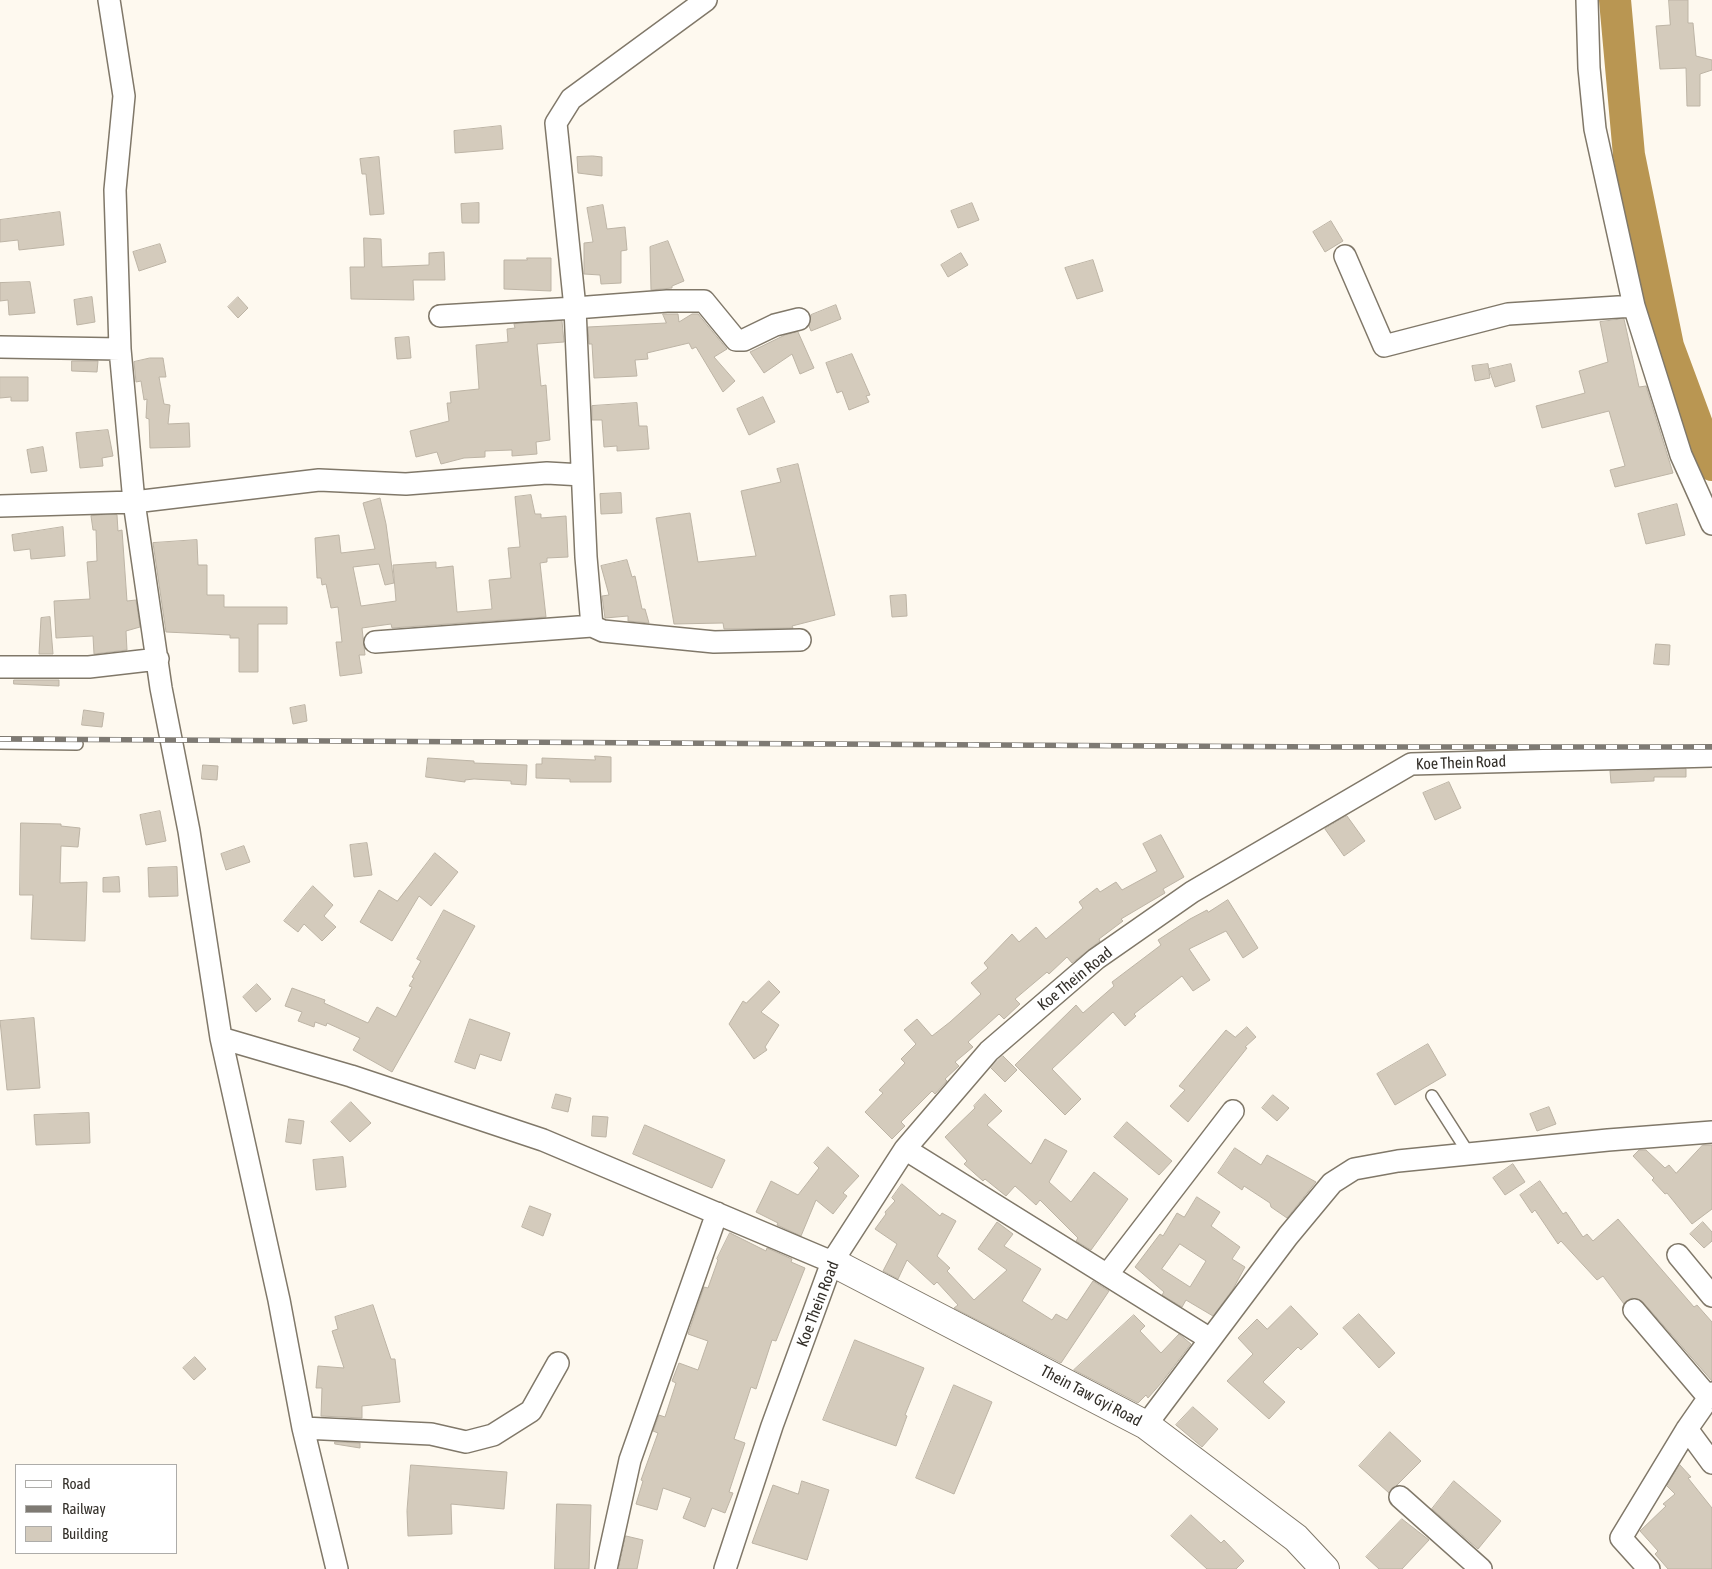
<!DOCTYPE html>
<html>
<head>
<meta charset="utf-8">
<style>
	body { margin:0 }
	#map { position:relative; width:1712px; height:1569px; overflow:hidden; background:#fef9ef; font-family:"Asap Condensed",sans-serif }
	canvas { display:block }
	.legend { position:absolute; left:15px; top:1464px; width:162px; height:90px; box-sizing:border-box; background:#fff; border:1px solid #adaca9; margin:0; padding:6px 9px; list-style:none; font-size:15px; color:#332f29 }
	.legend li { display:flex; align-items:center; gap:10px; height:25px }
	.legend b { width:25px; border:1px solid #adaca9 }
</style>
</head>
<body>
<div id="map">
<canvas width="1712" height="1569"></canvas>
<ul class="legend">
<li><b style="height:6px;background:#fff"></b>Road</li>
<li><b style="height:6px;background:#7e7a73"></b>Railway</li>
<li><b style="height:14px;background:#d4cbbc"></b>Building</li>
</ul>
</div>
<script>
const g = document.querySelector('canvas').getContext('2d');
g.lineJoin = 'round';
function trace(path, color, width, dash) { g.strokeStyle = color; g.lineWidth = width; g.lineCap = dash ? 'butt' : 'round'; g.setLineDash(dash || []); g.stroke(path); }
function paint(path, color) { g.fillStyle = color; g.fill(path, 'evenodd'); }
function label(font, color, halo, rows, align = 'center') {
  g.font = font + ' "Asap Condensed",sans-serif'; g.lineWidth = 4; g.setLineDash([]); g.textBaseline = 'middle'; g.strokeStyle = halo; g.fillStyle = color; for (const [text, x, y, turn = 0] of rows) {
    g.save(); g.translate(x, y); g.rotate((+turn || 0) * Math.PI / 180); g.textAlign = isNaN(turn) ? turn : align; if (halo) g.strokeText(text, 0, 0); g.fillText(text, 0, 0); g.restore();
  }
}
trace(new Path2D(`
	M 1615,0 L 1629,155 L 1668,346 L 1712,465`), '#b99652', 32);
const building = new Path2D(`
	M 1669,0 L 1688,0 L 1688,23 L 1693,23 L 1696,56 L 1712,60 L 1712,70 L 1700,74 L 1700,106 L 1687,106 L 1686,68 L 1660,69 L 1656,26 L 1670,25 Z
	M 501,126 L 503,149 L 455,153 L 454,131 Z
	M 593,156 L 602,157 L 602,176 L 578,173 L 577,157 Z
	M 379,157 L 384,214 L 370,215 L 366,174 L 362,174 L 360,159 Z
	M 479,203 L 479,223 L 462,223 L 461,204 Z
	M 972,203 L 979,220 L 958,228 L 951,211 Z
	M 603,205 L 607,229 L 625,227 L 627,250 L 621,251 L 621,283 L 601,284 L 600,275 L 584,274 L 584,243 L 593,242 L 587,208 Z
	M 60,212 L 64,245 L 19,250 L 18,240 L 0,242 L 0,220 Z
	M 1331,221 L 1343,241 L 1325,252 L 1313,232 Z
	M 364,238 L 381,239 L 382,267 L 429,265 L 429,253 L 444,252 L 445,280 L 413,280 L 414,300 L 351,299 L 350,267 L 364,267 Z
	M 668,241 L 684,281 L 672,286 L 672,288 L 651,290 L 650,247 Z
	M 160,244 L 166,262 L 139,271 L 133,252 Z
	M 961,253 L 968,265 L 948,277 L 941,265 Z
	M 527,258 L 551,258 L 551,291 L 504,289 L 504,260 L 527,260 Z
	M 1093,260 L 1103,291 L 1077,299 L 1065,268 Z
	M 30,282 L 35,313 L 9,315 L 8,300 L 0,301 L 0,283 Z
	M 92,297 L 95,322 L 77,325 L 74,300 Z
	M 238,297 L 248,308 L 238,318 L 228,307 Z
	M 836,305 L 841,319 L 811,331 L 809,326 L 811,315 Z
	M 663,314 L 678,314 L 679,322 L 692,314 L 698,314 L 727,349 L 714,357 L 735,381 L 723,392 L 696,347 L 692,349 L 689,343 L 647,353 L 648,359 L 635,360 L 637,376 L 594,378 L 592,344 L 589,344 L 588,327 L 666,323 Z
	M 1624,319 L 1639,387 L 1646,386 L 1673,473 L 1615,487 L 1610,470 L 1625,466 L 1609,411 L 1542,428 L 1536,406 L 1585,393 L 1579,371 L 1608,362 L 1600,322 Z
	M 562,321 L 564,342 L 537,344 L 541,386 L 546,385 L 550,440 L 536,442 L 537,454 L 512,456 L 512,450 L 485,451 L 485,457 L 464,458 L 441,464 L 437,452 L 416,457 L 410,431 L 449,421 L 447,403 L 451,403 L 450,392 L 479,389 L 476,345 L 508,342 L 507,329 L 515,328 L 514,324 Z
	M 798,332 L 814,368 L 800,374 L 792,354 L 764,373 L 750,352 L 785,335 Z
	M 409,337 L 411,358 L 397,359 L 395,338 Z
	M 852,354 L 870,395 L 866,396 L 869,402 L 849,410 L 842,391 L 837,393 L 826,363 Z
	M 150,358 L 163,358 L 166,377 L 159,377 L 164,404 L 170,405 L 168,424 L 189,423 L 190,447 L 150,448 L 149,419 L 146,418 L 147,399 L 144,400 L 141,381 L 136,382 L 134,362 Z
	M 72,361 L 98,361 L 97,372 L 72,371 Z
	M 1488,364 L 1490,378 L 1475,381 L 1472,366 Z
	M 1511,364 L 1515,381 L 1495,387 L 1489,369 Z
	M 0,377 L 28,377 L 28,401 L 11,401 L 11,397 L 0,398 Z
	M 763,397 L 775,422 L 749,435 L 737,409 Z
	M 637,403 L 639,426 L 647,426 L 649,449 L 617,451 L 617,446 L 604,447 L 602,420 L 592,420 L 592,406 Z
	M 108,430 L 113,456 L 102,458 L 103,466 L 80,468 L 76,433 Z
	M 43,447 L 47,471 L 31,473 L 27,450 Z
	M 798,464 L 835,615 L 792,626 L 793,628 L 724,629 L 723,623 L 674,624 L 656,518 L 690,513 L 698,562 L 756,556 L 741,491 L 781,482 L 777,469 Z
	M 621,493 L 622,513 L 601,514 L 600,494 Z
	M 531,495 L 535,514 L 541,514 L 541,518 L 566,516 L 568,557 L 547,558 L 547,562 L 540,563 L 546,617 L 392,628 L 391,624 L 362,628 L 365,655 L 359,655 L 362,673 L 340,676 L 336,642 L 342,642 L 338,607 L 331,608 L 326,584 L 322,585 L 321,578 L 317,578 L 315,538 L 339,535 L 341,553 L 375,549 L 363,503 L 380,498 L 386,524 L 394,583 L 385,585 L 379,564 L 353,567 L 361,606 L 396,601 L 393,565 L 436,562 L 436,568 L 453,566 L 457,612 L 492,609 L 489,580 L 511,578 L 508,548 L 520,547 L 515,497 Z
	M 1677,504 L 1685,535 L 1646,544 L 1638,514 Z
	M 117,515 L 118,531 L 122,530 L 127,601 L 136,600 L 140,627 L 126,631 L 127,650 L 94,654 L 93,636 L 56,638 L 54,601 L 90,599 L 87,562 L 97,561 L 96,530 L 93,530 L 91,516 Z
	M 63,527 L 65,556 L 31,559 L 30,549 L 14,551 L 12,535 Z
	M 197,540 L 198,565 L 207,565 L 207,595 L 224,595 L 224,607 L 287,607 L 287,624 L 258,624 L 258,672 L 239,672 L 239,638 L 230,638 L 230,635 L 166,632 L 153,543 Z
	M 627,560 L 632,577 L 635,576 L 642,609 L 645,609 L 649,623 L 628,621 L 628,616 L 605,618 L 602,596 L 609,595 L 601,566 Z
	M 906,595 L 907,616 L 892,617 L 890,596 Z
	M 50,617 L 53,654 L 39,654 L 41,618 Z
	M 1656,644 L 1670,645 L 1669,665 L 1654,664 Z
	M 14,680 L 59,680 L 59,686 L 14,684 Z
	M 305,705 L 307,721 L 293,724 L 290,708 Z
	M 84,710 L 104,713 L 102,727 L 82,725 Z
	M 595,756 L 611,757 L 611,782 L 570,782 L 570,779 L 536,778 L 536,764 L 542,764 L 542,758 L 595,760 Z
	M 428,758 L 474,761 L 474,763 L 527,765 L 526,785 L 511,784 L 511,781 L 474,779 L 465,780 L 465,782 L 426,777 Z
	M 203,765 L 218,766 L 217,780 L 202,779 Z
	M 1686,769 L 1686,777 L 1654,777 L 1654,781 L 1611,783 L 1610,771 Z
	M 1449,782 L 1461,808 L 1435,820 L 1423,793 Z
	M 160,811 L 166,841 L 146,845 L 140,815 Z
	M 1347,816 L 1365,841 L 1344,856 L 1325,829 Z
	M 21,823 L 61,824 L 61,826 L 80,828 L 78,847 L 61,846 L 60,883 L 87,882 L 85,941 L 31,939 L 33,895 L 20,895 Z
	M 1161,835 L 1184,877 L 1163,889 L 1165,893 L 1121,919 L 1123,921 L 1099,939 L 1100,941 L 1072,963 L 1067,957 L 1049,974 L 1047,972 L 1015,999 L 1020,1004 L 1004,1019 L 999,1014 L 968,1042 L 973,1047 L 955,1062 L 959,1066 L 945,1079 L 947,1081 L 935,1094 L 932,1091 L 901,1122 L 905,1126 L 892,1139 L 865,1112 L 883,1093 L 879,1090 L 905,1063 L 901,1059 L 916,1044 L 904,1030 L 917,1019 L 932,1036 L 950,1022 L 981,994 L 971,983 L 988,968 L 984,963 L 1012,934 L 1019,942 L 1036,927 L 1046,939 L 1083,908 L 1079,902 L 1097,888 L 1100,892 L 1116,882 L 1122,890 L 1157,871 L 1143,844 Z
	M 367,843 L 372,875 L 354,877 L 350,845 Z
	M 244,846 L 250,862 L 226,870 L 221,854 Z
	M 435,853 L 458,872 L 431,906 L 419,896 L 392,941 L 360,922 L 379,890 L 397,901 Z
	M 177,867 L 178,896 L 149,897 L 148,868 Z
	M 119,877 L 120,892 L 103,892 L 103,878 Z
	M 313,886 L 333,905 L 324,916 L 336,927 L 322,941 L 304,924 L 298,932 L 284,921 Z
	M 1228,900 L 1258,948 L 1243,958 L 1226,931 L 1189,949 L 1210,980 L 1193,991 L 1182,976 L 1134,1014 L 1136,1016 L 1125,1026 L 1113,1012 L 1052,1069 L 1081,1099 L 1065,1115 L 1015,1065 L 1076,1005 L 1083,1013 L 1114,986 L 1112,982 L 1161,945 L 1158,940 L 1190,919 L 1207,910 L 1208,912 Z
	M 444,910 L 475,926 L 392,1072 L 353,1050 L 360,1038 L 327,1023 L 326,1026 L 315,1022 L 314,1027 L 298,1021 L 302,1012 L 285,1006 L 292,988 L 325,1000 L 324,1003 L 368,1023 L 377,1007 L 396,1017 L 412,987 L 409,986 L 414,978 L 412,977 L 421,961 L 417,959 Z
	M 769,981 L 780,992 L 761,1012 L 779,1025 L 765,1047 L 767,1050 L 754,1059 L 729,1024 L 743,1001 L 746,1003 Z
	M 257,984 L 271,999 L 256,1012 L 243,997 Z
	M 34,1018 L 40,1088 L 7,1090 L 0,1021 Z
	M 470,1019 L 510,1033 L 501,1061 L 480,1054 L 475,1069 L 455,1062 Z
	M 1247,1027 L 1256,1037 L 1245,1047 L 1247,1048 L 1188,1122 L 1170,1106 L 1185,1090 L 1179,1086 L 1226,1030 L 1235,1037 Z
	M 1428,1044 L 1446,1075 L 1395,1105 L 1377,1074 Z
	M 1003,1056 L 1017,1070 L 1005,1082 L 991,1068 Z
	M 556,1094 L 571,1098 L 568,1112 L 552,1108 Z
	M 985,1094 L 1002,1111 L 987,1125 L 1031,1164 L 1045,1139 L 1067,1151 L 1049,1182 L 1071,1202 L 1094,1172 L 1128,1199 L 1091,1250 L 1076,1241 L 1078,1238 L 1040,1200 L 1036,1205 L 1015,1186 L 1006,1196 L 985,1179 L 983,1181 L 964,1164 L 967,1161 L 945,1137 L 975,1108 L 974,1106 Z
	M 1273,1095 L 1289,1108 L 1277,1121 L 1262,1108 Z
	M 351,1102 L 371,1123 L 350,1142 L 331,1122 Z
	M 1549,1107 L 1556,1124 L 1537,1131 L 1530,1114 Z
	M 89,1113 L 90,1143 L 36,1145 L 34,1115 Z
	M 593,1116 L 608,1117 L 606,1137 L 592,1136 Z
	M 289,1119 L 304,1121 L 301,1144 L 286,1142 Z
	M 1127,1122 L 1172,1161 L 1159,1175 L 1114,1137 Z
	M 645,1125 L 725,1160 L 712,1188 L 633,1154 Z
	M 1703,1145 L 1712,1145 L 1712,1209 L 1692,1224 L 1667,1193 L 1665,1194 L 1652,1180 L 1654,1178 L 1633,1156 L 1639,1150 L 1646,1150 L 1665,1168 L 1669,1165 L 1676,1173 Z
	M 828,1147 L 859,1176 L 843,1193 L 847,1196 L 833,1214 L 816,1200 L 801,1236 L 777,1225 L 778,1223 L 756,1212 L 771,1181 L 798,1195 L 819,1168 L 814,1163 Z
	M 1235,1148 L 1261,1165 L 1267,1155 L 1316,1182 L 1287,1218 L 1271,1207 L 1270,1203 L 1244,1186 L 1242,1190 L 1218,1173 Z
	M 343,1157 L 346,1187 L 316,1190 L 313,1160 Z
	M 1513,1164 L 1525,1182 L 1505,1195 L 1493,1178 Z
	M 1540,1181 L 1563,1214 L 1566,1212 L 1583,1237 L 1587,1234 L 1593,1241 L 1618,1219 L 1694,1307 L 1697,1305 L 1712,1322 L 1712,1381 L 1643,1302 L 1632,1298 L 1624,1304 L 1603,1276 L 1597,1280 L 1561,1241 L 1558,1244 L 1535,1210 L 1532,1213 L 1520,1195 Z
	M 902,1184 L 940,1216 L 942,1213 L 956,1221 L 937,1256 L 950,1268 L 947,1271 L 974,1300 L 1007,1270 L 978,1249 L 997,1222 L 1013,1234 L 1004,1246 L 1041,1269 L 1022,1301 L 1052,1320 L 1056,1314 L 1067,1320 L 1093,1281 L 1109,1291 L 1061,1363 L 954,1308 L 958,1305 L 937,1282 L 934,1285 L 907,1260 L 898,1279 L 883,1271 L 897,1244 L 875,1229 L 886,1214 L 885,1212 L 895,1201 L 892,1198 Z
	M 1197,1197 L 1220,1212 L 1211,1226 L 1240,1247 L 1232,1259 L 1245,1267 L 1233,1289 L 1213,1316 L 1186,1300 L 1182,1307 L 1162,1295 L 1164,1292 L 1135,1267 L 1160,1234 L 1163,1236 L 1177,1213 L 1184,1217 ZM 1180,1244 L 1206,1261 L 1190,1287 L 1162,1269 Z
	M 530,1206 L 551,1214 L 543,1236 L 522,1227 Z
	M 1703,1222 L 1712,1232 L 1712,1241 L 1704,1248 L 1690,1234 Z
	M 730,1233 L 766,1251 L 767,1248 L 792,1259 L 791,1262 L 805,1268 L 776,1341 L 772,1340 L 756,1389 L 751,1387 L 734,1439 L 745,1443 L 729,1492 L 733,1493 L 725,1513 L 712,1508 L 705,1527 L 683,1518 L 691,1498 L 663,1488 L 657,1510 L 636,1504 L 643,1481 L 641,1480 L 658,1433 L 653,1431 L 659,1415 L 665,1417 L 676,1383 L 672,1381 L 679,1363 L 698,1370 L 708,1341 L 688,1334 L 704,1287 L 708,1288 L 718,1260 L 717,1259 Z
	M 373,1305 L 391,1359 L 395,1359 L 400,1402 L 362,1406 L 362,1418 L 321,1416 L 322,1388 L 316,1388 L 318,1366 L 344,1368 L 332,1331 L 338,1329 L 335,1317 Z
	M 1291,1306 L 1318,1334 L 1301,1350 L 1298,1347 L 1263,1382 L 1285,1402 L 1269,1419 L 1227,1381 L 1253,1354 L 1238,1338 L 1257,1319 L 1267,1329 Z
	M 1359,1314 L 1395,1353 L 1379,1368 L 1343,1328 Z
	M 1134,1315 L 1145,1326 L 1140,1331 L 1161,1353 L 1179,1334 L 1191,1344 L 1162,1382 L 1148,1398 L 1146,1395 L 1138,1403 L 1074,1370 Z
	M 855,1340 L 924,1368 L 905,1415 L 907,1416 L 896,1446 L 823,1420 Z
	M 195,1357 L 206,1369 L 194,1380 L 183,1368 Z
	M 954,1385 L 992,1402 L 954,1494 L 916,1478 Z
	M 1193,1407 L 1218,1429 L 1202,1447 L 1176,1425 Z
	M 1390,1432 L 1421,1461 L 1389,1493 L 1359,1466 Z
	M 335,1442 L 360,1443 L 360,1448 L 335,1444 Z
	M 411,1465 L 507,1472 L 504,1509 L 451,1504 L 452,1534 L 408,1536 L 407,1511 Z
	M 1680,1465 L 1691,1477 L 1688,1478 L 1712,1508 L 1712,1569 L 1668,1569 L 1655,1554 L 1658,1551 L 1640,1531 L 1666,1506 L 1663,1504 L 1675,1494 L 1667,1486 Z
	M 802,1481 L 829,1490 L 807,1560 L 752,1543 L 773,1485 L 798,1494 Z
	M 1454,1481 L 1501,1521 L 1478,1549 L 1432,1509 Z
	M 557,1504 L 591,1505 L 589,1569 L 555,1569 Z
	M 1191,1515 L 1221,1543 L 1224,1540 L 1244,1561 L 1236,1569 L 1207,1569 L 1171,1536 Z
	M 1402,1519 L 1429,1540 L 1402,1569 L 1379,1569 L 1366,1557 Z
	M 626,1536 L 643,1540 L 637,1569 L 619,1569 Z`);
paint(building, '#d4cbbc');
trace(building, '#bdb4a5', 1);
const lane = new Path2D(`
	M 0,743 L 77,744
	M 1432,1096 L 1469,1154`);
const street = new Path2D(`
	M 109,0 L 124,96 L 115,190 L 120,349 L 134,502 L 161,688 L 189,831 L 221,1038 L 279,1300 L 303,1428 L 337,1569
	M 1587,0 L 1589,68 L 1595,129 L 1634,306 L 1681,455 L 1712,524
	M 1345,256 L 1384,346 L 1508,314 L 1634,306
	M 440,316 L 575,308 L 556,123 L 571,99 L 706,0
	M 0,347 L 120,349
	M 0,506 L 134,502 L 319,480 L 406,484 L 547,473 L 582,475
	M 592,626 L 586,557 L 575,308 L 667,301 L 704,301 L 736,340 L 744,340 L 775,325 L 799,319
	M 375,642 L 592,626 L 603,631 L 714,642 L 800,640
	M 0,667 L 89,667 L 158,659
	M 221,1038 L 351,1076 L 543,1140 L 832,1262
	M 905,1149 L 1210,1339
	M 1678,1255 L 1712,1296
	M 1107,1275 L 1233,1111
	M 1634,1310 L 1709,1398
	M 1146,1425 L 1288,1236 L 1332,1183 L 1354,1169 L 1398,1161 L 1608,1140 L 1712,1132
	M 303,1428 L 431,1434 L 466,1442 L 493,1435 L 531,1411 L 558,1363
	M 1687,1429 L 1712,1463
	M 1400,1497 L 1481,1569
	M 606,1569 L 630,1460 L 717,1213
	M 725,1569 L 772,1426 L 832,1262 L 905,1149 L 989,1051 L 1096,959 L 1192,892 L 1411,764 L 1712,756
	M 1649,1569 L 1621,1538 L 1687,1429 L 1712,1393`);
const secondary = new Path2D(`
	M 832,1262 L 1146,1425 L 1296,1538 L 1325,1569`);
trace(lane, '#807869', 14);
trace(street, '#807869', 24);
trace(secondary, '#807869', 30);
trace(lane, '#fff', 11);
trace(street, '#fff', 21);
trace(secondary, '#fff', 28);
const rail = new Path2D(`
	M 0,739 L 1330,747 L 1712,747`);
trace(rail, '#7e7a73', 5.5);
trace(rail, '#fff', 4, [11]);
label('16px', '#332f29', '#fff', [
	["Koe Thein Road",1461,763,-2],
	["Koe Thein Road",1075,979,-39],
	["Koe Thein Road",818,1304,-69],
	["Thein Taw Gyi Road",1091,1396,28]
]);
</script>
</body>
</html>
